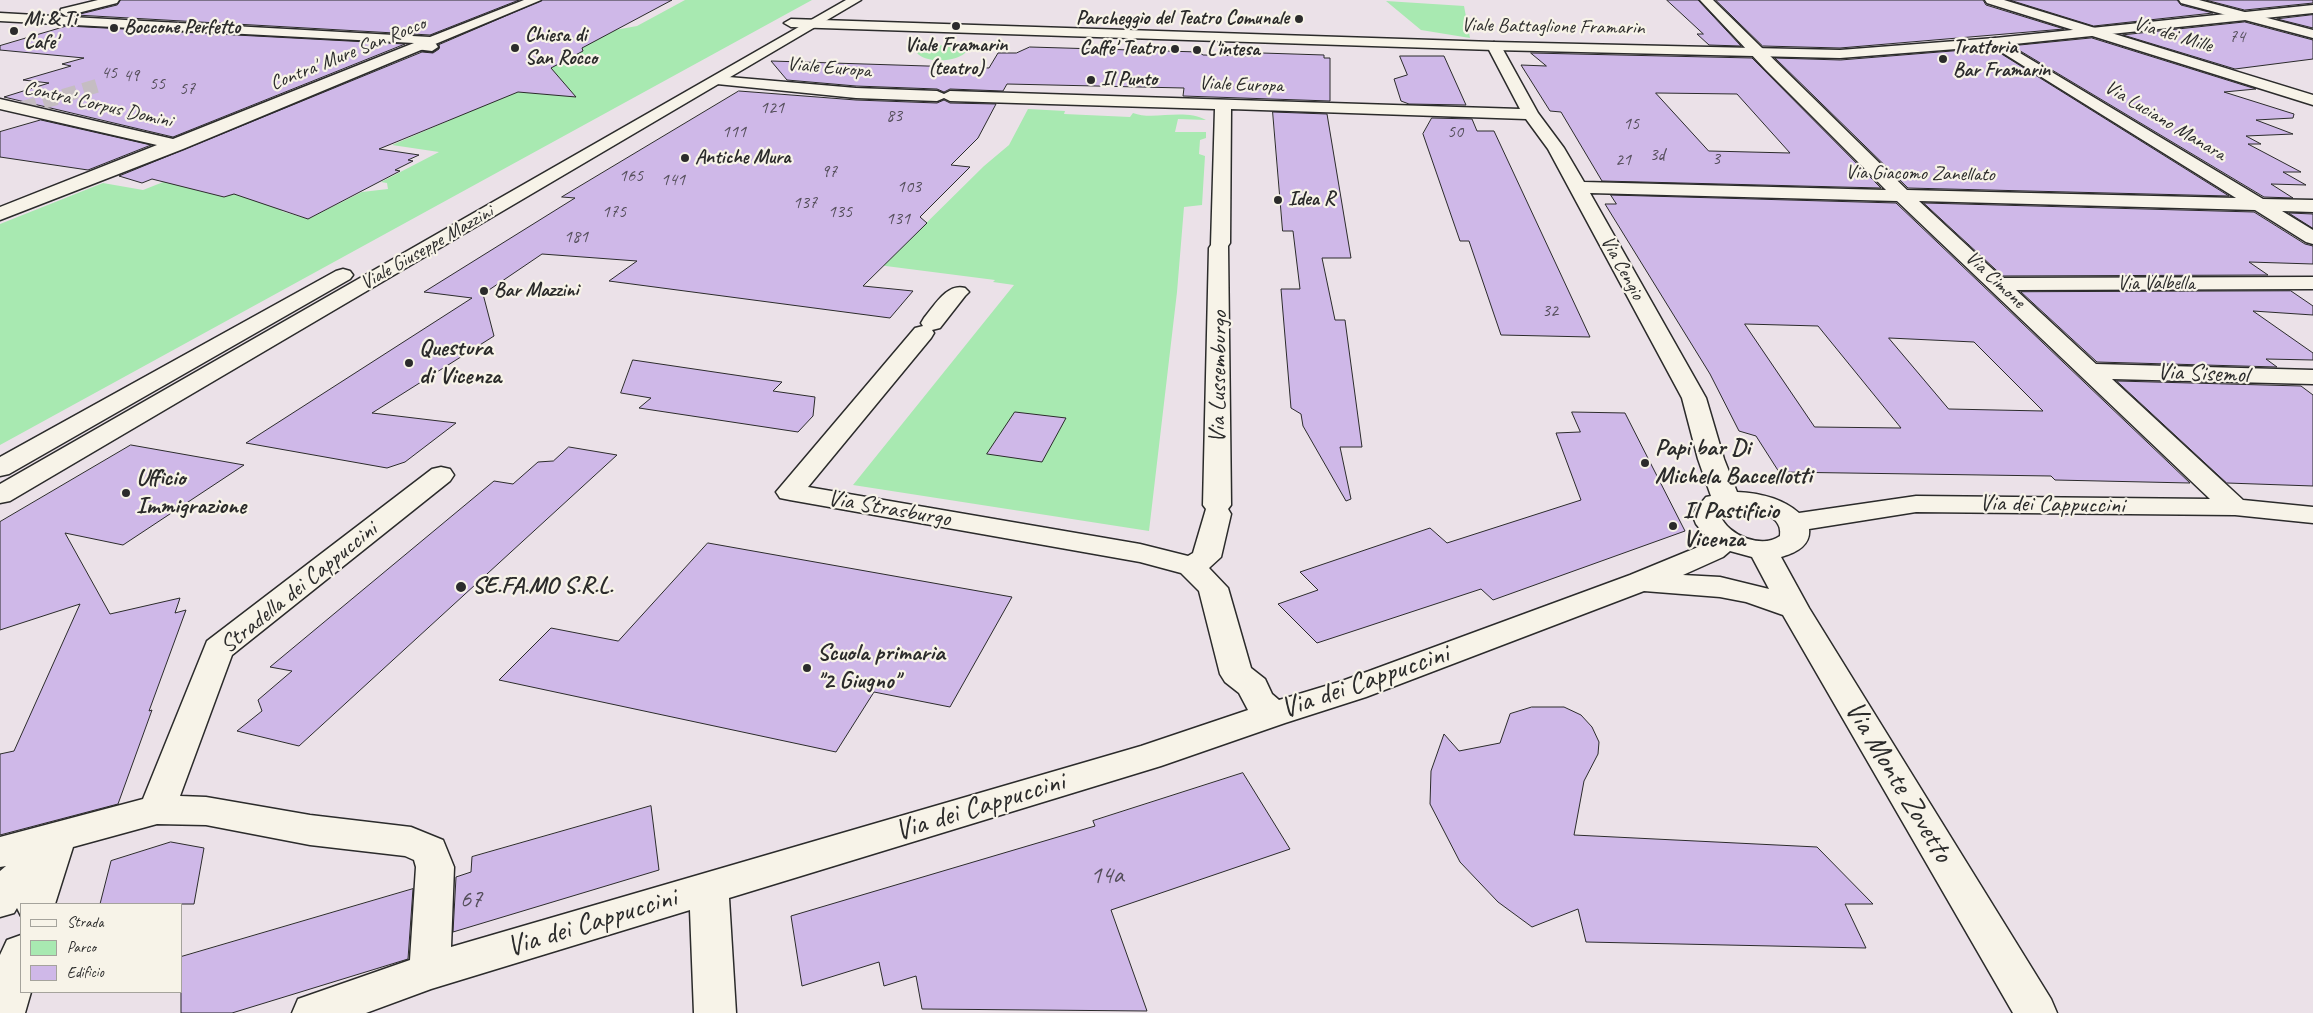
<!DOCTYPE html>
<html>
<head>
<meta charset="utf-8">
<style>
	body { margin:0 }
	#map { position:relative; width:2313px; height:1013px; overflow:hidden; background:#ebe1e8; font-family:Caveat,sans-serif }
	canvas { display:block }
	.legend { position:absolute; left:20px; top:903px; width:162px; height:90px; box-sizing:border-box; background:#f7f3e8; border:1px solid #a5a39c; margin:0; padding:6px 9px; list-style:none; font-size:15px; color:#2b2b2b }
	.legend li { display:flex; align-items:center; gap:10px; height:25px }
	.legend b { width:25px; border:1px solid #a5a39c }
</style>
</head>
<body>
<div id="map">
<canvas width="2313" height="1013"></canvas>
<ul class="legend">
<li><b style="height:6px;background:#f7f3e8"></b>Strada</li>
<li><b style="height:14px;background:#a8e9b1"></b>Parco</li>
<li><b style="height:14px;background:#cfb8e8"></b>Edificio</li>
</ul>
</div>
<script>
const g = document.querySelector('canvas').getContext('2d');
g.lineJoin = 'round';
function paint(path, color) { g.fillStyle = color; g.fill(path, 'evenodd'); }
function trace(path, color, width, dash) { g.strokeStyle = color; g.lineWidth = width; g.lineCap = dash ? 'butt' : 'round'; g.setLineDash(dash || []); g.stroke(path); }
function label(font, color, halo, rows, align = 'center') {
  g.font = font + ' Caveat,sans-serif'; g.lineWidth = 4.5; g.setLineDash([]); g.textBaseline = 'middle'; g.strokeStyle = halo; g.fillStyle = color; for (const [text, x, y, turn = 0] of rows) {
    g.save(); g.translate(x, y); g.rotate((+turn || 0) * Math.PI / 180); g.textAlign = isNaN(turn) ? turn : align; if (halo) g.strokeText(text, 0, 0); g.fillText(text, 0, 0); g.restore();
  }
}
paint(new Path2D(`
	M 685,0 L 812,0 L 0,445 L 0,224 L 103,183 L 143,190 L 171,179 L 195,190 L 224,197 L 254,186 L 297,202 L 281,211 L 308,219 L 362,192 L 388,189 L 387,183 L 381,182 L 439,152 L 392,145 L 448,121 L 583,51 L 582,49 L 576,48 L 615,30 L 637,26 Z
	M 1386,1 L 1464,6 L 1470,38 L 1421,30 Z
	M 937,45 L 961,47 L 967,51 C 959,62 926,64 917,53 L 923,48 Z
	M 1028,109 L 1065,111 L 1064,114 L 1130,117 L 1133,113 C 1153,121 1183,108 1206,120 L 1178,119 L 1175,132 L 1206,132 L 1206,138 L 1200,140 L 1199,154 L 1205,156 L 1202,205 L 1184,207 L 1177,292 L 1149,531 L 853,485 L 1014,285 L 993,282 L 995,280 L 878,265 L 907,242 L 984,166 L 1009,145 Z`), '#a8e9b1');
const building = new Path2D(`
	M 121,0 L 519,0 L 430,35 L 76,15 L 117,5 Z
	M 543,0 L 672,0 L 582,48 L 583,51 L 551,68 L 576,97 L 518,92 L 379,149 L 419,155 L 408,160 L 413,161 L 395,170 L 400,171 L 308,219 L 234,194 L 224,197 L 152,179 L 142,183 L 119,176 L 422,52 L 433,53 L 439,49 L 439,45 Z
	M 1667,0 L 1698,0 L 1741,46 L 1709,45 L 1697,34 L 1703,34 Z
	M 1716,0 L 1983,0 L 1986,5 L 2064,29 L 1840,48 L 1763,46 Z
	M 2010,0 L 2177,0 L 2181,5 L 2213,13 L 2094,26 Z
	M 2206,0 L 2313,0 L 2313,3 L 2245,10 Z
	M 2313,15 L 2313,28 L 2277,19 Z
	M 2245,22 L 2313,40 L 2313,59 L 2235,69 L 2123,35 Z
	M 67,26 L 405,44 L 173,137 L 4,97 L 49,83 L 23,80 L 71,66 L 62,64 L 84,58 L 0,50 L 0,46 Z
	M 2092,38 L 2256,89 L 2224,92 L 2294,114 L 2293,118 L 2256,120 L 2293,134 L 2246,136 L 2261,144 L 2248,144 L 2301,172 L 2283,172 L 2306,185 L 2271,184 L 2293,198 L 2264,197 L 2012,46 Z
	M 1030,47 L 1199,52 L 1203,55 L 1253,56 L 1262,53 L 1324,55 L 1324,58 L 1330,58 L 1330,101 L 1183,96 L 1184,88 L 1007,84 L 1003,91 L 950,89 L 944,92 L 937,89 L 856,86 L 787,80 L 771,61 L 989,68 L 998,53 L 1016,53 Z
	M 1992,48 L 2229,196 L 1908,188 L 1775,58 L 1840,60 Z
	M 1531,53 L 1752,58 L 1881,188 L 1602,181 L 1561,112 L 1550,111 L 1521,65 L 1546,66 ZM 1656,93 L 1737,94 L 1790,153 L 1709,151 Z
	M 1400,56 L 1444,56 L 1466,105 L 1409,104 L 1401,101 L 1394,79 L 1407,75 Z
	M 739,91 L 856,100 L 937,103 L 944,100 L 950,103 L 996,104 L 978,138 L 951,165 L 970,167 L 920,217 L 927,223 L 863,286 L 913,291 L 890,318 L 609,281 L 637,261 L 542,254 L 483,294 L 494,336 L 372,413 L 456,423 L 405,462 L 387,468 L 246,443 L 472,298 L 424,292 L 575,198 L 562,197 Z
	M 1273,112 L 1327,114 L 1351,258 L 1322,258 L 1335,320 L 1345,320 L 1362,447 L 1340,447 L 1351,499 L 1346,501 L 1303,426 L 1301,414 L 1291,408 L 1281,289 L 1300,289 L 1293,231 L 1283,231 Z
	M 1432,118 L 1472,119 L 1477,131 L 1494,131 L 1590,337 L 1501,335 L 1469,241 L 1460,241 L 1423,134 Z
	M 41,120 L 151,145 L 88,170 L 0,157 L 0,132 Z
	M 1611,195 L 1896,203 L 2190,483 L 2055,480 L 2051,476 L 1779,472 L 1756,436 L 1739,431 L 1710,374 L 1605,204 L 1616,204 ZM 1745,324 L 1818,326 L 1901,428 L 1815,427 ZM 1889,338 L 1974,342 L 2043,411 L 1949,409 Z
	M 1924,203 L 2254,212 L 2305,244 L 2313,246 L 2313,264 L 2249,262 L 2268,275 L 2003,276 Z
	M 2289,213 L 2313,214 L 2313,228 Z
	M 2291,291 L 2313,306 L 2313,315 L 2253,311 L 2313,353 L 2313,360 L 2266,359 L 2277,367 L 2097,362 L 2021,292 Z
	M 633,360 L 782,382 L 773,391 L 815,397 L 813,416 L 798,432 L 639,408 L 651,398 L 621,393 Z
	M 2117,381 L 2301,386 L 2313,395 L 2313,486 L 2227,483 Z
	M 1015,412 L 1066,418 L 1042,462 L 987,454 Z
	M 1572,412 L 1625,413 L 1685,531 L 1493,600 L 1481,589 L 1317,643 L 1278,604 L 1318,590 L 1300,572 L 1430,528 L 1447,543 L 1581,500 L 1556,433 L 1580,432 Z
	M 131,445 L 244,465 L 123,545 L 65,533 L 110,614 L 180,598 L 175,613 L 186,610 L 149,711 L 152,710 L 118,804 L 0,835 L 0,754 L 14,751 L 80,604 L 0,630 L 0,522 Z
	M 569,447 L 617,455 L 299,746 L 237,731 L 262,711 L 258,700 L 292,671 L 270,667 L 494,481 L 513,484 L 538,462 L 553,461 Z
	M 708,543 L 1012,597 L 950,707 L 874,692 L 836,752 L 499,680 L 551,628 L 618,641 Z
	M 1532,707 L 1564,707 L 1581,715 L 1592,727 L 1599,742 L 1598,754 L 1584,781 L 1574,835 L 1817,847 L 1873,904 L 1845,904 L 1866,948 L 1586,942 L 1578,909 L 1532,927 L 1498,902 L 1460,862 L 1430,804 L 1431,771 L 1444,734 L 1459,751 L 1500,743 L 1510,714 Z
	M 1243,773 L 1290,849 L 1111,910 L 1147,1011 L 922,1009 L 916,976 L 884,986 L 879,962 L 802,986 L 791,916 L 1095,826 L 1093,821 Z
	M 651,806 L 659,870 L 453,932 L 456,877 L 471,872 L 472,857 Z
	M 171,842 L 204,848 L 194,904 L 100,904 L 111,861 Z
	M 413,889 L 408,959 L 232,1013 L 181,1013 L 181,957 Z`);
paint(building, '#cfb8e8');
trace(building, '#2b2b2b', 1);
trace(new Path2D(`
	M 23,108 L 103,84`), '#c5bdc2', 14, [14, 7]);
const pedestrian = new Path2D(`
	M 420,42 L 436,44 L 438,47 L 432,51 L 416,49 L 414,46 Z`);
const minor = new Path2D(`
	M 98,0 L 119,0 L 117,3 L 66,16 L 60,12 L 61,9 Z
	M 524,0 L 541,0 L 183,149 L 0,220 L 0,207 L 157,145 L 0,109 L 0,99 L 173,139 L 414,43 L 0,21 L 0,13 L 430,37 Z
	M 1700,0 L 1713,0 L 1907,190 L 2236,198 L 1990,45 L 1988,42 L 1990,39 L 1995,38 L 2263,199 L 2313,200 L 2313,212 L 2282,211 L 2313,230 L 2313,244 L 2306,242 L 2255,210 L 1919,201 L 2002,278 L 2313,277 L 2313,289 L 2016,290 L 2096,364 L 2313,370 L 2313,384 L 2112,379 L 2243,500 L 2313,507 L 2313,523 L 2235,515 L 1916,512 L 1809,529 C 1811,546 1795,553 1781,557 L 1809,608 L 2051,999 L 2057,1013 L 2013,1013 L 1783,615 L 1746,602 L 1720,597 L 1644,591 L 1366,697 L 1285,723 L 1161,766 L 729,898 L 736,1013 L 694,1013 L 690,910 L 431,989 L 366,1013 L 292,1013 L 298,999 L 410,960 L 416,867 L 414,860 L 405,856 L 310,845 L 206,825 L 157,824 L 73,847 L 55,904 L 21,904 L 21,916 L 17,908 L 14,913 L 0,917 L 0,871 L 6,866 L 0,867 L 0,837 L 143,799 L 207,641 L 432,469 L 441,467 L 450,469 L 454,475 L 450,481 L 232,655 L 180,796 L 206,797 L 310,815 L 411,827 L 443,840 L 454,867 L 451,947 L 1141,746 L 1248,710 L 1239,693 L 1225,682 L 1220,674 L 1199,591 L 1181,573 L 1140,562 L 790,500 L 780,498 L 776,492 L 915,328 L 923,326 L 921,323 L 924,318 C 935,305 947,283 965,288 L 969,292 L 965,296 L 940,328 L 932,330 L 934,333 L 931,338 L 808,487 L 1140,544 L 1188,556 L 1193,553 L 1206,509 L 1203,505 L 1209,248 L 1211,245 L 1215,109 L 950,101 L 944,98 L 937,101 L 856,98 L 717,84 L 710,80 L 717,76 L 856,88 L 937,91 L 944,94 L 950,91 L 1520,109 L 1487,46 L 1494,42 L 1501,46 L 1538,113 L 1564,148 L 1584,182 L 1886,190 L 1765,69 ZM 1231,109 L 1526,119 L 1548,149 L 1682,398 L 1698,459 L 1711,496 L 1706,497 L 1692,514 L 1696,524 L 1709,540 L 1703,545 L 1630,575 L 1342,681 L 1279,700 L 1272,694 L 1265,679 L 1251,668 L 1228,588 L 1209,568 L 1221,557 L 1231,514 L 1228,509 L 1231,505 L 1228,246 L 1230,243 ZM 1590,193 L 1897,201 L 2210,499 L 1916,496 L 1799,513 C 1782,498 1759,493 1737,492 L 1724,459 L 1706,398 ZM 1728,508 C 1745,508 1784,511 1780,536 C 1762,549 1728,536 1720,515 ZM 1730,551 L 1752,557 L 1769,589 L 1720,577 L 1683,575 L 1723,557 Z
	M 1985,0 L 2004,0 L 2313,95 L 2313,105 L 1987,3 Z
	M 2179,0 L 2199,0 L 2313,30 L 2313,38 L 2181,3 Z
	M 21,935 L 21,992 L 31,992 L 25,1013 L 0,1013 L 0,955 L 7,940 Z`);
const tertiary = new Path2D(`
	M 2313,5 L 2313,13 L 1995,46 L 1840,58 L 1494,50 L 791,27 L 784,23 L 791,19 L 1494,42 L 1840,50 L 1995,38 Z`);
const secondary = new Path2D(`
	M 846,0 L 861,0 L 10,501 L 0,503 L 0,484 Z
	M 343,269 L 350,271 L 353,275 L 350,279 L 9,474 L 0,476 L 0,457 L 336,271 Z`);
trace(pedestrian, '#2b2b2b', 4);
trace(minor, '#2b2b2b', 3);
trace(tertiary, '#2b2b2b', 3);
trace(secondary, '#2b2b2b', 3);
paint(pedestrian, '#f7f3e8');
paint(minor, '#f7f3e8');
paint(tertiary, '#f7f3e8');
paint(secondary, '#f7f3e8');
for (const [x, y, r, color] of [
	[1299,19,5,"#2b2b2b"],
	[956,26,5,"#2b2b2b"],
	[114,28,5,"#2b2b2b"],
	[14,31,5,"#2b2b2b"],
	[515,48,5,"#2b2b2b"],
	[1175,49,5,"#2b2b2b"],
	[1197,50,5,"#2b2b2b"],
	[1943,59,5,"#2b2b2b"],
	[1091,80,5,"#2b2b2b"],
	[685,158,5,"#2b2b2b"],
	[1278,200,5,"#2b2b2b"],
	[484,291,5,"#2b2b2b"],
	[409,363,5,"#2b2b2b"],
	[1645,463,5,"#2b2b2b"],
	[126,493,5,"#2b2b2b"],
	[1673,526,5,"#2b2b2b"],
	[461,587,6,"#2b2b2b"],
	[807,668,5,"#2b2b2b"]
]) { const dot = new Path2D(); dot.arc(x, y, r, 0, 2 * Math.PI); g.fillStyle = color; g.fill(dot); trace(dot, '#f7f3e8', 2); }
label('18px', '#544e5a', null, [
	["74",2237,37],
	["45",109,73],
	["49",131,76],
	["55",157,84],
	["57",187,89],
	["121",772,108],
	["83",894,116],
	["15",1631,124],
	["111",734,132],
	["50",1455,132],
	["3d",1657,155],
	["3",1716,159],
	["21",1623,160],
	["97",829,172],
	["165",631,176],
	["141",673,180],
	["103",909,187],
	["137",805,203],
	["175",614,212],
	["135",840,212],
	["131",898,219],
	["181",576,237],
	["32",1550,311]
]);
label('bold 20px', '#2b2b2b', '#f7f3e8', [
	["Parcheggio del Teatro Comunale",1289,19,"right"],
	["Mi & Ti",24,20],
	["Cafe'",24,43],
	["Boccone Perfetto",124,28],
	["Chiesa di",525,36],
	["San Rocco",525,59],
	["Viale Framarin",956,46,"center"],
	["(teatro)",956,69,"center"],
	["Trattoria",1953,48],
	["Bar Framarin",1953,71],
	["Caffe' Teatro",1165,49,"right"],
	["L'intesa",1207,50],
	["Il Punto",1101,80],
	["Antiche Mura",695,158],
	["Idea R",1288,200],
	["Bar Mazzini",494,291]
], 'left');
label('20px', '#2b2b2b', '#f7f3e8', [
	["Viale Battaglione Framarin",1553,27,1],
	["Via dei Mille",2173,35,17],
	["Contra' Mure San Rocco",348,54,-22],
	["Viale Europa",829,68,5],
	["Viale Europa",1241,85,2],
	["Contra' Corpus Domini",98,105,13],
	["Via Luciano Manara",2165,121,31],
	["Via Giacomo Zanellato",1920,174,1],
	["Viale Giuseppe Mazzini",427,248,-30],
	["Via Cengio",1622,268,61],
	["Via Cimone",1995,280,43],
	["Via Valbella",2156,284]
]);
label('bold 24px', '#2b2b2b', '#f7f3e8', [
	["Questura",419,349],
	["di Vicenza",419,377],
	["Papi bar Di",1655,449],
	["Michela Baccellotti",1655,477],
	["Ufficio",136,479],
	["Immigrazione",136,507],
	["Il Pastificio",1683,512],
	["Vicenza",1683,540],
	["SE.FA.MO S.R.L.",472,587],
	["Scuola primaria",817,654],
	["\"2 Giugno\"",817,682]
], 'left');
label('24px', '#2b2b2b', '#f7f3e8', [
	["Via Sisemol",2203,374,2],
	["Via Lussemburgo",1219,377,-89],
	["Via dei Cappuccini",2052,505,1],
	["Via Strasburgo",889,509,10],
	["Stradella dei Cappuccini",299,588,-39]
]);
label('25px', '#544e5a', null, [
	["14a",1107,876],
	["67",471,900]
]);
label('29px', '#2b2b2b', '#f7f3e8', [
	["Via dei Cappuccini",1365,682,-19],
	["Via Monte Zovetto",1898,782,59],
	["Via dei Cappuccini",980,807,-17],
	["Via dei Cappuccini",592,923,-17]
]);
</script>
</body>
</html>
